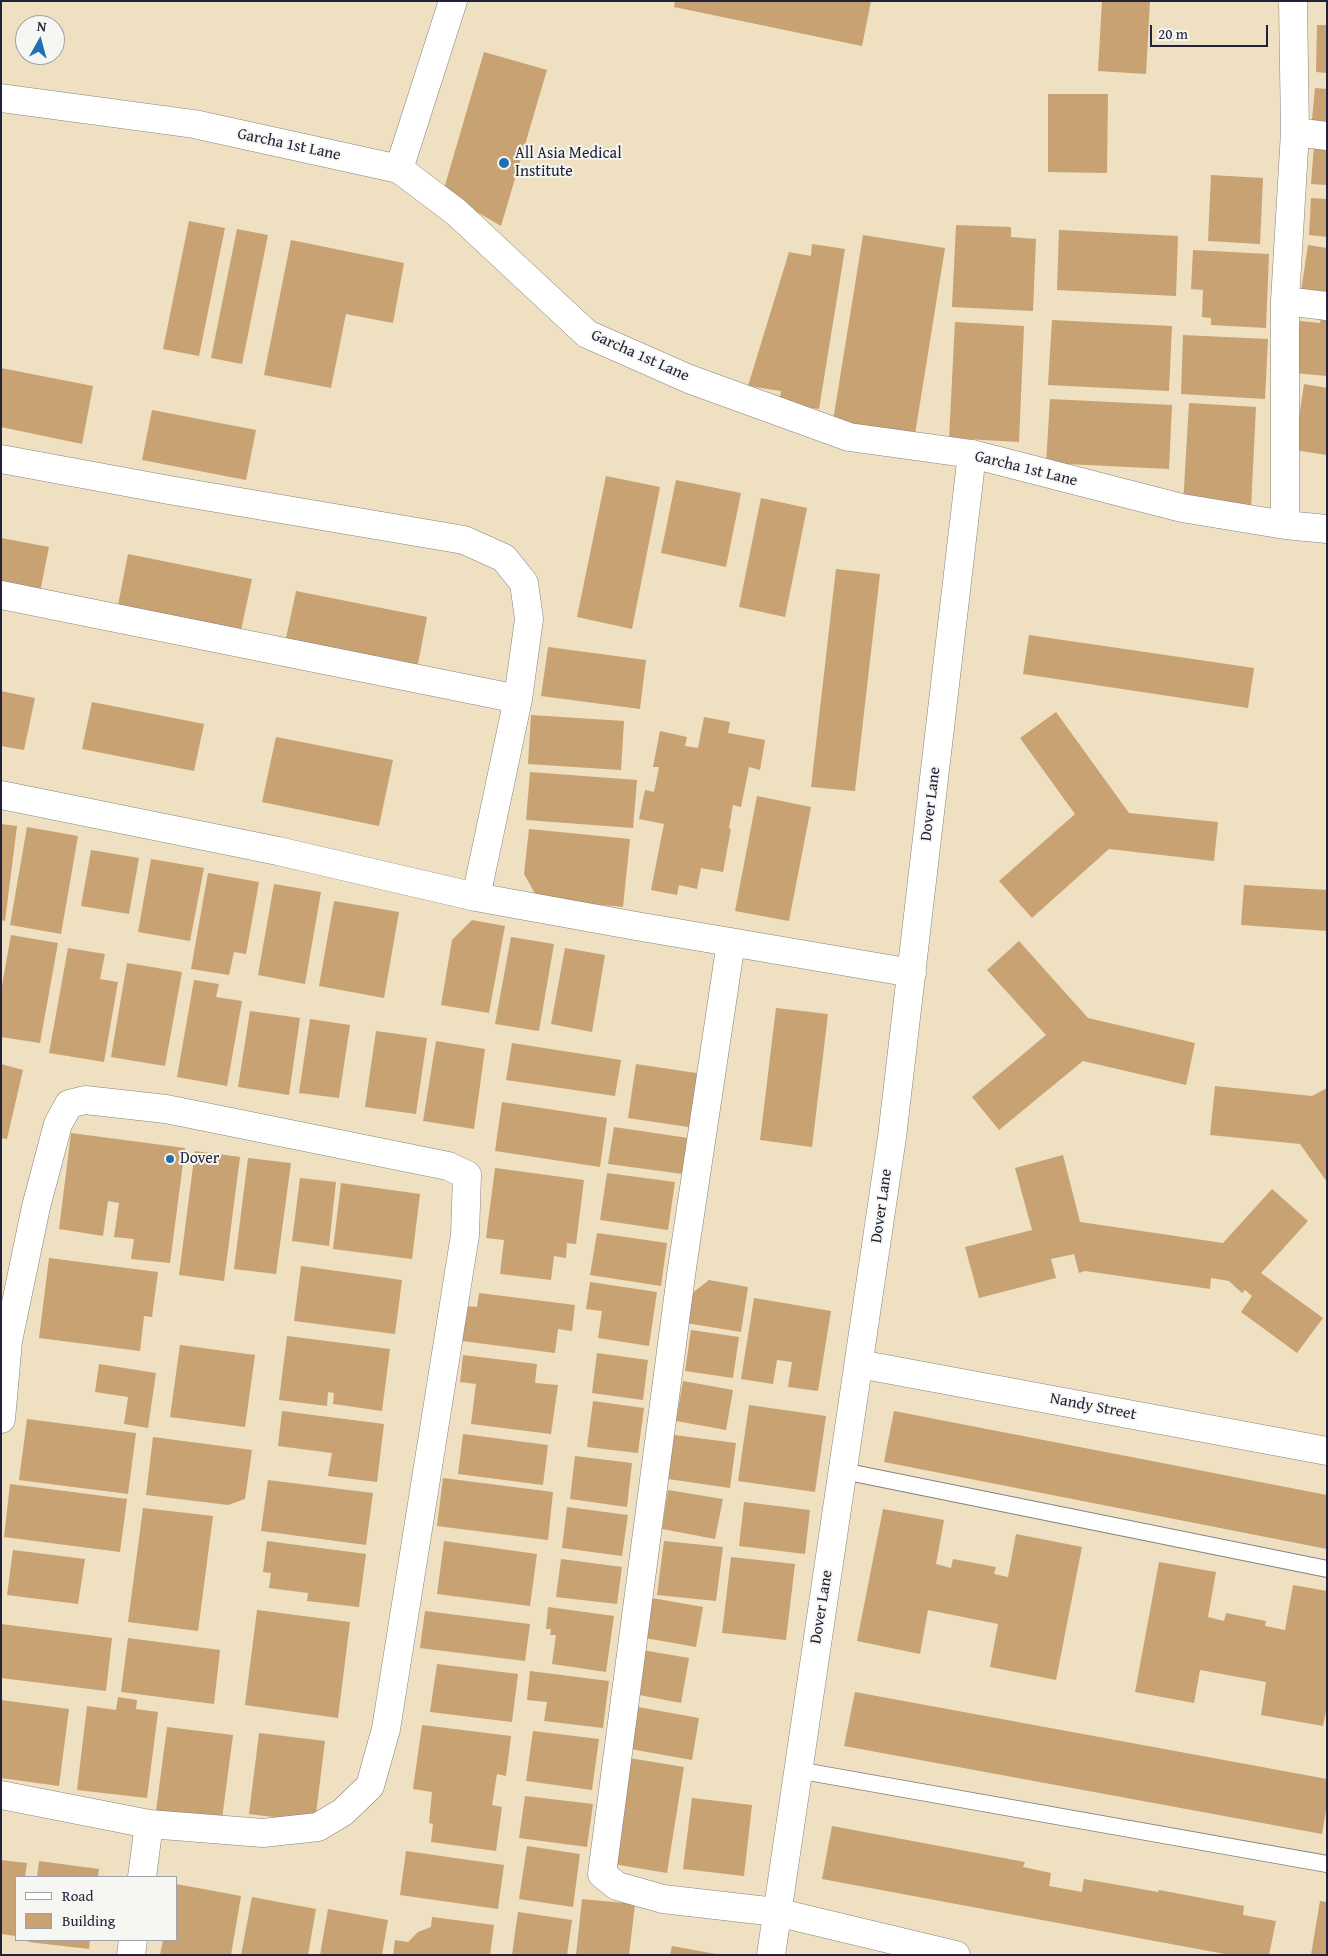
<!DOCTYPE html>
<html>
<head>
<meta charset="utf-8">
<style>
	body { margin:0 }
	#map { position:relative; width:1328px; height:1956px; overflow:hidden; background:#eee0c0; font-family:"Gentium Book Plus",serif }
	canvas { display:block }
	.frame { position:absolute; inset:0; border:2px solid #22223b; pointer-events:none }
	.legend { position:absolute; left:15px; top:1876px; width:162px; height:65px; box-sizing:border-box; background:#f6f6f2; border:1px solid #a1a1a9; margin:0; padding:6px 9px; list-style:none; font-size:15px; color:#22223b }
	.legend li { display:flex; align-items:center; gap:10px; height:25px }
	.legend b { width:25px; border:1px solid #a1a1a9 }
	.north { position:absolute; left:15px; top:15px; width:50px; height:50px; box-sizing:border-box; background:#f6f6f2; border:1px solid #a1a1a9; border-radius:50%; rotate:7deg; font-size:14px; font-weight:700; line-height:20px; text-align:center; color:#22223b }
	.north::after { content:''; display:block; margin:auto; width:18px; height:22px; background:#1f6fb2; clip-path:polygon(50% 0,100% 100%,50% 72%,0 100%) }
	.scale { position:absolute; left:1150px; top:25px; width:118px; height:22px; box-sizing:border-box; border:2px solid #22223b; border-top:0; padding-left:6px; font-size:15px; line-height:18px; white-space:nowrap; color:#22223b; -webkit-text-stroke:4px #f6f6f2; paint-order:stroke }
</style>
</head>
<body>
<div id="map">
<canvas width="1328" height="1956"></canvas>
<div class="frame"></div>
<ul class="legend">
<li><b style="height:6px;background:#fff"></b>Road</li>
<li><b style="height:14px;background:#c8a272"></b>Building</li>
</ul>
<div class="north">N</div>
<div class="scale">20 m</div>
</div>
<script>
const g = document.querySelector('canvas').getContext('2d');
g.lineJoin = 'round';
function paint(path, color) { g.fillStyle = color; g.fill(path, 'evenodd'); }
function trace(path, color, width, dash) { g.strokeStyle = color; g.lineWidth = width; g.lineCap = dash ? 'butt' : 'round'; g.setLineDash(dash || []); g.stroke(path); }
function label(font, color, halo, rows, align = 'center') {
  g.font = font + ' "Gentium Book Plus",serif'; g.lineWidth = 4; g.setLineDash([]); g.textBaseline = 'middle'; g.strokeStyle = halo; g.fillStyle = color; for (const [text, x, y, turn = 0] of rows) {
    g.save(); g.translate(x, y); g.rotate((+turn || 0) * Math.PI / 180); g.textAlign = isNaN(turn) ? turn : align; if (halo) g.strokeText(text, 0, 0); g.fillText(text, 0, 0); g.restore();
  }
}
paint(new Path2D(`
	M 675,1 L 871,1 L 862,46 L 674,7 Z
	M 1102,1 L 1150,1 L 1146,74 L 1098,71 Z
	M 1317,25 L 1327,25 L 1327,73 L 1316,72 Z
	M 484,52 L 547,70 L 501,226 L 443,192 Z
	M 1315,88 L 1327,89 L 1327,131 L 1311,130 Z
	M 1048,94 L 1108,94 L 1107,173 L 1048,172 Z
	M 1314,145 L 1327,146 L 1327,185 L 1311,184 Z
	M 1211,175 L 1263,178 L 1260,244 L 1208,241 Z
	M 1311,198 L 1327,199 L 1327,237 L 1309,235 Z
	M 189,221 L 225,228 L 199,356 L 163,349 Z
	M 956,225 L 1011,227 L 1011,237 L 1036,239 L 1033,311 L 952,307 Z
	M 237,229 L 268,235 L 242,364 L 211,358 Z
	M 1059,230 L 1178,236 L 1176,296 L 1057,290 Z
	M 863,235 L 945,248 L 915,434 L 833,421 Z
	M 291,240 L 404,263 L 393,323 L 346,314 L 331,388 L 264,375 Z
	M 812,244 L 845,249 L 819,409 L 779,403 L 781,391 L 748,386 L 789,252 L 811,256 Z
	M 1308,245 L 1327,248 L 1327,295 L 1301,291 Z
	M 1193,250 L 1269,254 L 1266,328 L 1211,325 L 1211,318 L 1202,317 L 1203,290 L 1191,289 Z
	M 1321,315 L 1327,316 L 1327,376 L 1294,373 L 1300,321 L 1320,323 Z
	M 1052,320 L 1172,326 L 1169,391 L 1048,385 Z
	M 955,322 L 1024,326 L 1019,442 L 949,438 Z
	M 1183,335 L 1268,339 L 1265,399 L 1181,394 Z
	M 1,368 L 93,386 L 82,444 L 1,427 Z
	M 1304,384 L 1327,388 L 1327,455 L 1294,450 Z
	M 1050,399 L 1172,405 L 1169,469 L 1046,463 Z
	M 1189,403 L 1256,407 L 1251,508 L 1183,505 Z
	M 152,410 L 256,430 L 246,480 L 142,460 Z
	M 606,476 L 660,487 L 632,629 L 577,617 Z
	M 676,480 L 741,493 L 726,567 L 661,553 Z
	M 761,498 L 807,508 L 785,617 L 739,607 Z
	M 1,538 L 49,547 L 40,592 L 1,585 Z
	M 128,554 L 252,579 L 240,635 L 117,610 Z
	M 836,569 L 880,574 L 855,791 L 811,787 Z
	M 296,591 L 427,617 L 417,669 L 285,643 Z
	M 1029,635 L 1254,668 L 1248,708 L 1023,674 Z
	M 548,647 L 646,660 L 640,709 L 541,696 Z
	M 1,691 L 35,698 L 24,750 L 1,746 Z
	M 92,702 L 204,724 L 194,771 L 82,749 Z
	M 1056,712 L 1129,813 L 1218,822 L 1214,861 L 1109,849 L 1032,918 L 999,881 L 1075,814 L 1020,738 Z
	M 531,715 L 624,721 L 621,770 L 528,764 Z
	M 704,717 L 730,722 L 728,733 L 765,740 L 760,770 L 749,767 L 741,807 L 733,805 L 729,828 L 731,829 L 723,872 L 701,868 L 697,889 L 679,885 L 677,895 L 651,890 L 664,824 L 639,819 L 645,790 L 654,792 L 659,767 L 653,767 L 660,731 L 687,737 L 685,746 L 698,748 Z
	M 276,737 L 393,760 L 379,826 L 262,802 Z
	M 530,772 L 637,780 L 633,828 L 526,820 Z
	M 757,796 L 811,807 L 789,921 L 735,911 Z
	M 1,824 L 17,826 L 5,921 L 1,920 Z
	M 27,827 L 78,836 L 61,934 L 10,925 Z
	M 529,829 L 630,839 L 623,907 L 538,899 L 524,874 Z
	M 91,850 L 139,858 L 129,914 L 81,906 Z
	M 151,859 L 204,868 L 190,941 L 138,932 Z
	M 208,873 L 259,882 L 246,954 L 234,952 L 229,975 L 191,969 Z
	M 274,884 L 321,892 L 305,984 L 258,975 Z
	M 1244,885 L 1327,890 L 1327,931 L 1241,925 Z
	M 334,901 L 399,912 L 384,998 L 319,986 Z
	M 472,920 L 505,926 L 489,1013 L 441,1005 L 452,940 Z
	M 11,935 L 58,943 L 40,1043 L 1,1037 L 1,991 Z
	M 511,937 L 554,944 L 539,1031 L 495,1024 Z
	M 1019,941 L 1088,1018 L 1195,1043 L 1186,1085 L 1083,1061 L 999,1130 L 972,1097 L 1046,1035 L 987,970 Z
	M 68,948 L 105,954 L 100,979 L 118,982 L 104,1062 L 49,1053 Z
	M 565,948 L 605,955 L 592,1032 L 551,1024 Z
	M 127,963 L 182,972 L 165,1066 L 111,1057 Z
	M 194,980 L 219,984 L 216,997 L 242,1001 L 227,1086 L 177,1077 Z
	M 776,1008 L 828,1014 L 812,1147 L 760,1140 Z
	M 250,1011 L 300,1018 L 289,1095 L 238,1087 Z
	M 310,1019 L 350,1025 L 339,1098 L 299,1093 Z
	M 376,1031 L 427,1038 L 416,1114 L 365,1107 Z
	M 436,1041 L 485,1049 L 474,1129 L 423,1121 Z
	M 512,1043 L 621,1060 L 615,1096 L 506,1080 Z
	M 1,1064 L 23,1070 L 7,1139 L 1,1138 Z
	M 636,1064 L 703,1074 L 695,1128 L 628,1118 Z
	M 1215,1086 L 1312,1096 L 1327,1088 L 1327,1182 L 1300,1144 L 1210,1135 Z
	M 502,1102 L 607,1118 L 600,1167 L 495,1151 Z
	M 614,1127 L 688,1138 L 683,1174 L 608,1164 Z
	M 71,1133 L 185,1148 L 170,1263 L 131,1259 L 134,1239 L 114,1237 L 119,1203 L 108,1201 L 103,1236 L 59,1229 Z
	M 195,1151 L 240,1157 L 224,1281 L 179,1275 Z
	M 1063,1155 L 1080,1222 L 1223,1243 L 1272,1189 L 1308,1221 L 1261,1273 L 1323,1318 L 1297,1353 L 1241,1312 L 1252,1296 L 1245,1290 L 1242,1293 L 1229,1281 L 1211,1278 L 1210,1289 L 1085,1271 L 1079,1273 L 1074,1254 L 1051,1259 L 1056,1278 L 979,1298 L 965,1247 L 1032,1230 L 1015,1168 Z
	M 248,1158 L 291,1163 L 276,1274 L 234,1269 Z
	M 495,1168 L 584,1180 L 576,1244 L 567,1243 L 566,1258 L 554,1256 L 551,1280 L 500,1274 L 504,1240 L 486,1238 Z
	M 607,1173 L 675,1182 L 668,1230 L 600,1220 Z
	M 300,1178 L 336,1182 L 329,1246 L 292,1241 Z
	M 341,1183 L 420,1194 L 412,1259 L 333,1249 Z
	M 597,1233 L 667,1243 L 661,1286 L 590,1275 Z
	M 49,1258 L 158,1272 L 152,1317 L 144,1316 L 140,1351 L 39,1338 Z
	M 301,1266 L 402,1280 L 395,1334 L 294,1321 Z
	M 709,1280 L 748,1287 L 741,1332 L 686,1323 L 691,1294 Z
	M 590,1282 L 657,1292 L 649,1346 L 598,1338 L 602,1311 L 586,1309 Z
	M 479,1293 L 575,1305 L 572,1331 L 558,1329 L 555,1353 L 462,1341 L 466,1306 L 477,1307 Z
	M 754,1298 L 831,1311 L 818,1391 L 788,1387 L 792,1362 L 777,1360 L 773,1384 L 741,1379 Z
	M 691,1330 L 739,1337 L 733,1378 L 685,1371 Z
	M 287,1336 L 390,1349 L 382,1411 L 333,1404 L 334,1393 L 328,1392 L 327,1406 L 279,1400 Z
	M 180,1345 L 255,1355 L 245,1427 L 170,1417 Z
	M 597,1353 L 648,1360 L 643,1400 L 592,1393 Z
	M 463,1355 L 537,1364 L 535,1383 L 558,1385 L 551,1434 L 471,1424 L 476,1384 L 460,1382 Z
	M 99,1364 L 156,1373 L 148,1428 L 124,1424 L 128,1397 L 95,1392 Z
	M 683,1381 L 733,1390 L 726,1430 L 676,1421 Z
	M 593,1401 L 644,1408 L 638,1453 L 587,1447 Z
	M 749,1405 L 826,1416 L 815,1492 L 738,1481 Z
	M 282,1411 L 384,1424 L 377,1482 L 328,1476 L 332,1453 L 278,1446 Z
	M 894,1411 L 1327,1495 L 1327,1549 L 884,1462 Z
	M 27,1419 L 136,1433 L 128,1494 L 19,1480 Z
	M 463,1434 L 548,1445 L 543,1485 L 458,1474 Z
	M 674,1435 L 736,1443 L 730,1488 L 668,1479 Z
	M 153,1437 L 252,1450 L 245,1499 L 228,1505 L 146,1495 Z
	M 575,1456 L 632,1463 L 627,1507 L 570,1499 Z
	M 443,1478 L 553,1492 L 548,1540 L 437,1526 Z
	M 268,1480 L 373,1493 L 366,1545 L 261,1531 Z
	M 10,1484 L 127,1499 L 120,1552 L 4,1537 Z
	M 668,1490 L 723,1499 L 715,1539 L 662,1529 Z
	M 744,1502 L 810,1510 L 805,1554 L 739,1546 Z
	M 567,1507 L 628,1515 L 622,1556 L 562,1548 Z
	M 143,1508 L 213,1516 L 198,1631 L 128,1622 Z
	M 883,1509 L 944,1520 L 936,1564 L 951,1568 L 953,1559 L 996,1567 L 994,1574 L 1008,1577 L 1016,1534 L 1082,1547 L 1056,1680 L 990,1667 L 998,1624 L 928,1610 L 920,1654 L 857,1641 Z
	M 267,1541 L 366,1554 L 359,1607 L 307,1601 L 308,1593 L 269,1588 L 271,1573 L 263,1572 Z
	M 444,1541 L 537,1554 L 530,1606 L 437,1594 Z
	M 664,1541 L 723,1547 L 716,1601 L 657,1595 Z
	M 13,1550 L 85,1559 L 78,1604 L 7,1595 Z
	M 731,1557 L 795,1564 L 786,1640 L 722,1633 Z
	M 561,1559 L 622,1567 L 617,1604 L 556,1597 Z
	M 1159,1562 L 1216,1572 L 1208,1617 L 1224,1621 L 1226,1613 L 1266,1621 L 1265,1626 L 1285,1630 L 1293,1585 L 1327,1591 L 1327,1707 L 1323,1726 L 1261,1715 L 1266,1682 L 1200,1670 L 1194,1703 L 1135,1692 Z
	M 652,1598 L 703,1607 L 696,1647 L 645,1638 Z
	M 548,1607 L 614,1616 L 606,1672 L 552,1664 L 556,1635 L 550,1635 L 551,1629 L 546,1629 Z
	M 257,1610 L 350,1622 L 338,1718 L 245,1705 Z
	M 425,1611 L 530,1624 L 525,1661 L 420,1648 Z
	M 1,1624 L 112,1638 L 106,1691 L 1,1678 Z
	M 128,1638 L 220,1650 L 214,1704 L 121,1692 Z
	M 642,1650 L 689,1658 L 681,1703 L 634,1694 Z
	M 437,1664 L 518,1674 L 512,1722 L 430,1712 Z
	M 530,1671 L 609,1681 L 603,1728 L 544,1721 L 547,1702 L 527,1700 Z
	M 855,1692 L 1327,1779 L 1327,1805 L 1322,1834 L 844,1746 Z
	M 118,1697 L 137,1700 L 136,1709 L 158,1712 L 147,1798 L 77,1790 L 87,1706 L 116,1710 Z
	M 1,1700 L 69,1709 L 59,1786 L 1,1778 Z
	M 638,1707 L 699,1718 L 692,1760 L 630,1749 Z
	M 422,1725 L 511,1736 L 506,1776 L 497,1774 L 492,1805 L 502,1807 L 496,1851 L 431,1842 L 433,1824 L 429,1823 L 432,1792 L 413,1789 Z
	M 167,1727 L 233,1735 L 222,1819 L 156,1811 Z
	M 533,1731 L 599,1739 L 592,1790 L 526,1781 Z
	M 259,1733 L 325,1741 L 315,1822 L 249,1814 Z
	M 629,1758 L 684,1767 L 667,1873 L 613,1864 Z
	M 525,1796 L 593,1804 L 587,1847 L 519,1838 Z
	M 692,1798 L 752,1805 L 744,1876 L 683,1869 Z
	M 832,1826 L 1025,1862 L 1023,1867 L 1051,1873 L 1049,1886 L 1082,1892 L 1084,1879 L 1158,1892 L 1159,1890 L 1244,1906 L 1243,1915 L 1276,1921 L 1269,1955 L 1230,1955 L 822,1879 Z
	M 527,1846 L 580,1854 L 573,1907 L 519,1899 Z
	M 406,1851 L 504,1865 L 498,1909 L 400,1895 Z
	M 1,1860 L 27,1863 L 25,1877 L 16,1877 L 16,1936 L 1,1934 Z
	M 39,1861 L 99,1869 L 98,1877 L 37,1877 Z
	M 176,1884 L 241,1896 L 231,1955 L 160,1955 L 163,1940 L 176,1940 Z
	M 252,1897 L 316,1909 L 308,1955 L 241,1955 Z
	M 582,1899 L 635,1904 L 629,1955 L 576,1955 Z
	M 1320,1901 L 1327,1902 L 1327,1955 L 1311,1955 Z
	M 328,1909 L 388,1920 L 382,1955 L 320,1955 Z
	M 518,1912 L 572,1920 L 567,1955 L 512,1955 Z
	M 432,1917 L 494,1925 L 490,1955 L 393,1955 L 395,1940 L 408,1942 L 418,1932 L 431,1927 Z
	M 29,1940 L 90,1940 L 89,1949 L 28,1942 Z
	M 672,1946 L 716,1954 L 716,1955 L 670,1955 Z`), '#c8a272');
const service = new Path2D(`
	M 843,1471 L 1327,1569
	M 797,1770 L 1327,1864`);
const minor = new Path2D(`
	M 1,98 L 194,124 L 399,169 L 456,212 L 587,334 L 689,379 L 849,437 L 972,454 L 1182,508 L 1285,525 L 1327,529
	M 1295,132 L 1327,136
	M 399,169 L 453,1
	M 1285,301 L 1327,306
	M 1,459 L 169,490 L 464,540 L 504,558 L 524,583 L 529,619 L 518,699 L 476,897
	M 1285,525 L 1285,301 L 1295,132 L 1293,1
	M 1,595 L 518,699
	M 1,795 L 278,851 L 476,897 L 636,926 L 912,973
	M 731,942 L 682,1268 L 602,1874 L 617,1886 L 663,1899 L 776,1912 L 956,1955
	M 859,1364 L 1327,1451
	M 1,1419 L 8,1341 L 36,1207 L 58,1124 L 69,1104 L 85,1100 L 166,1109 L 448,1166 L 467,1175 L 465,1235 L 386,1729 L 370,1786 L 343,1812 L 318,1827 L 263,1833 L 149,1824
	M 1,1795 L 149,1824 L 142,1877
	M 131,1955 L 133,1940
	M 771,1955 L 892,1137 L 972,454`);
trace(service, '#88817e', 18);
trace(minor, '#88817e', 29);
trace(service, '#fff', 16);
trace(minor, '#fff', 28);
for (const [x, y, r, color] of [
	[504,163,6,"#1f6fb2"],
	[170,1159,5,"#1f6fb2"]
]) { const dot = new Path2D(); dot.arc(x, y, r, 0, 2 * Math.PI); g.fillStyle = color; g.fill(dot); trace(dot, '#f6f6f2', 2); }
label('16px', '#22223b', '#f6f6f2', [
	["Garcha 1st Lane",289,145,12],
	["Garcha 1st Lane",640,356,24],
	["Garcha 1st Lane",1026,469,14],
	["Dover Lane",931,804,-83],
	["Dover Lane",882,1206,-82],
	["Nandy Street",1093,1407,11],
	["Dover Lane",822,1607,-81]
]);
label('16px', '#22223b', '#f6f6f2', [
	["All Asia Medical",515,154],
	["Institute",515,172],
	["Dover",180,1159]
], 'left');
</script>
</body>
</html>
